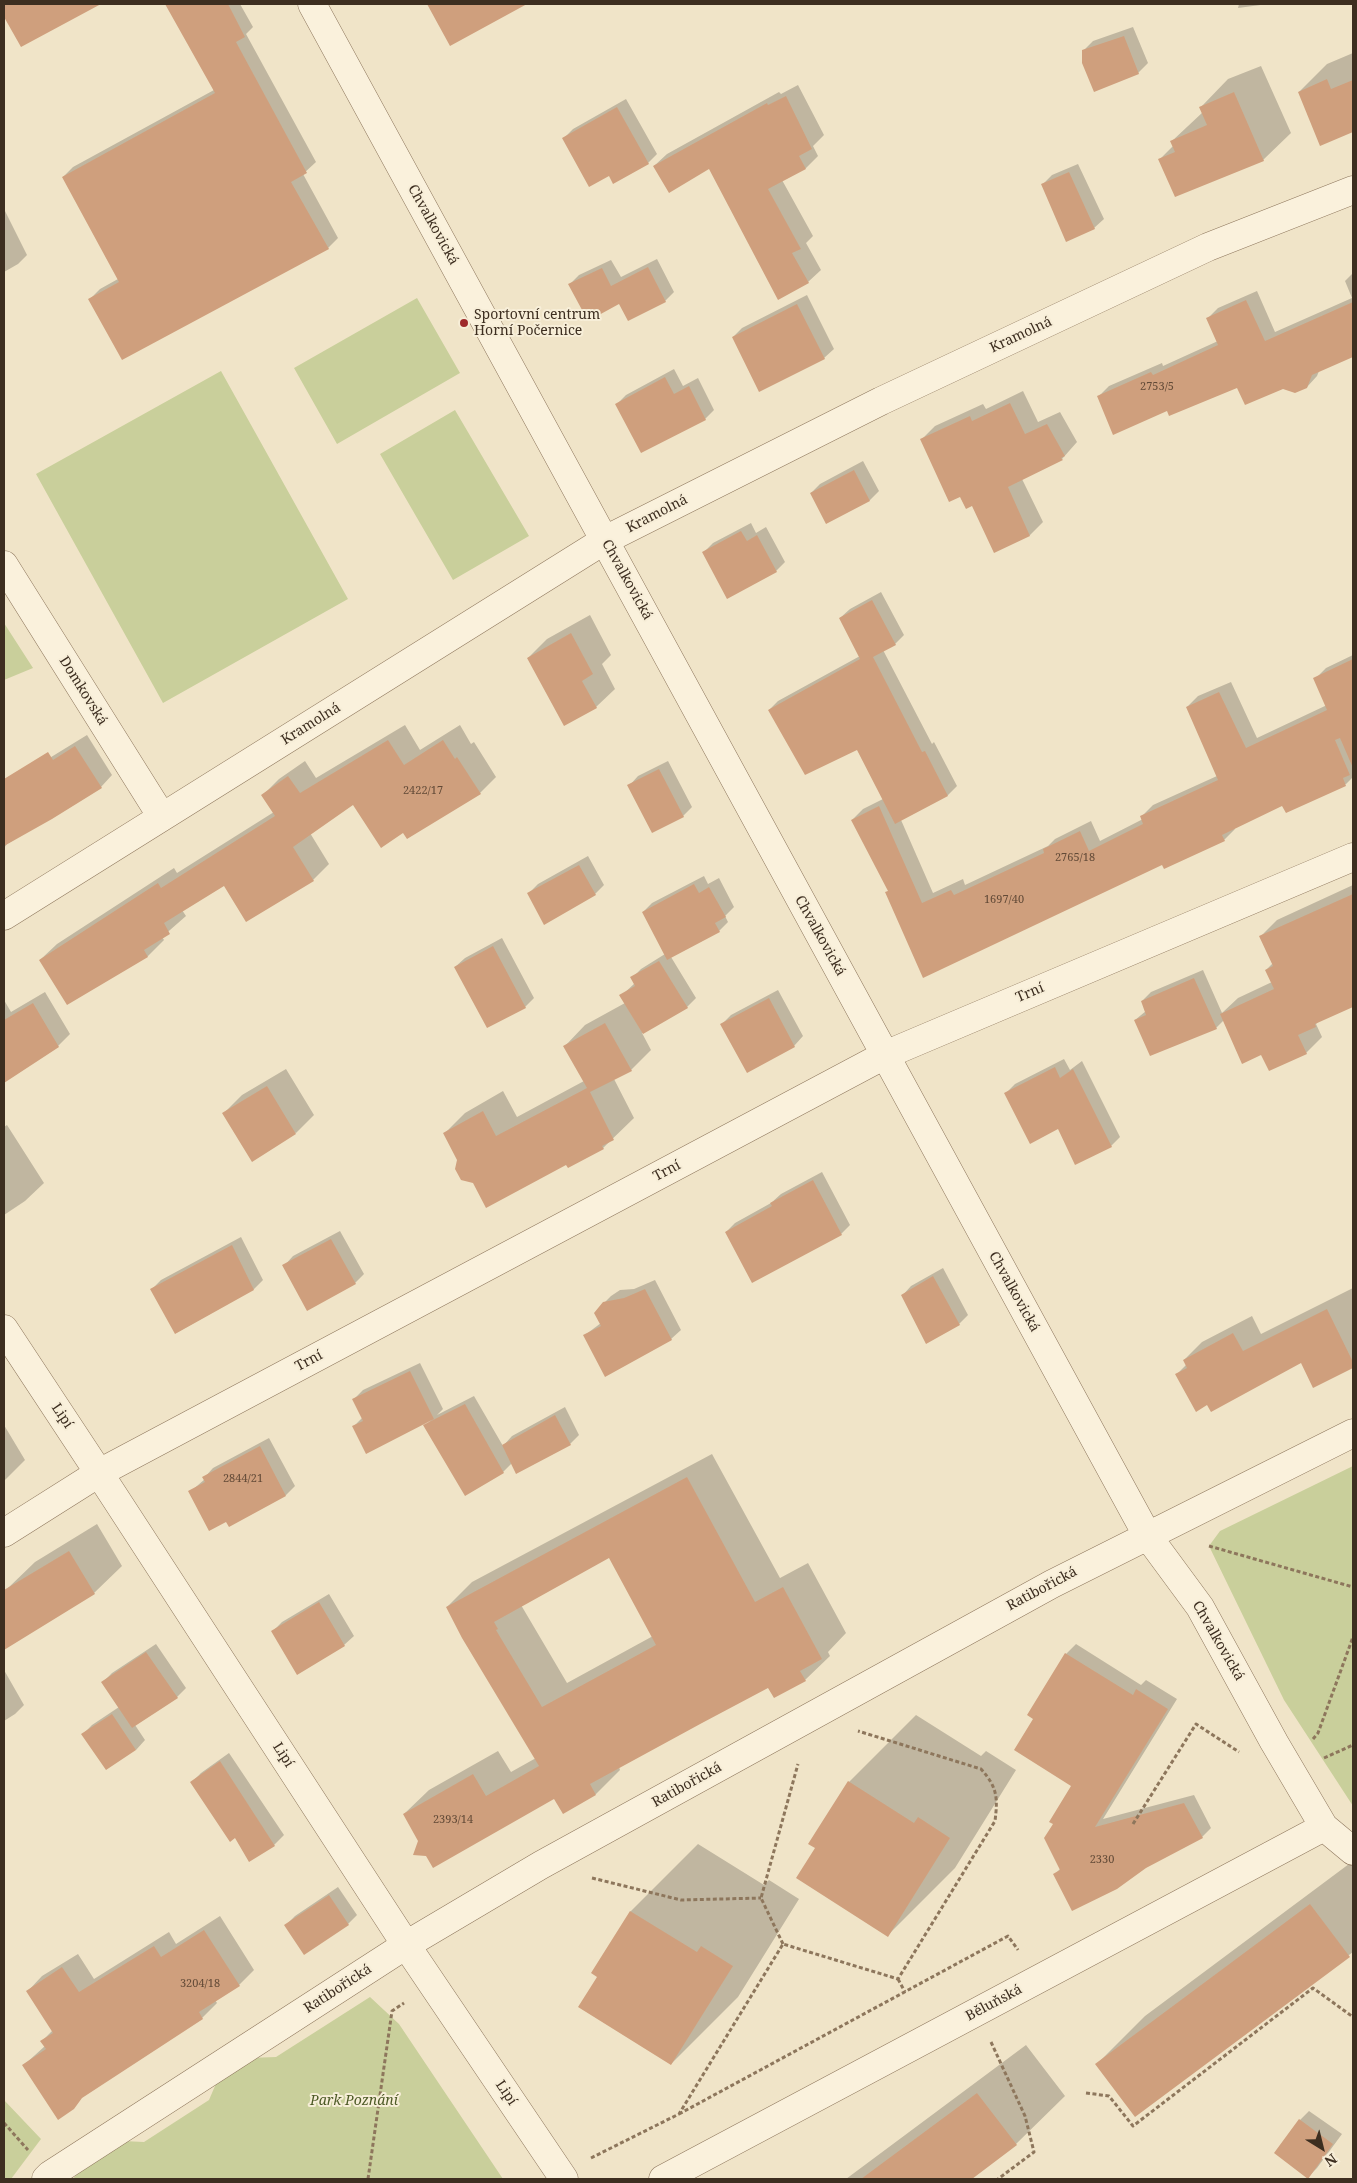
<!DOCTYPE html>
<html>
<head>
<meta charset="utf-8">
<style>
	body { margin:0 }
	#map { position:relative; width:1357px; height:2183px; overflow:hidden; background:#f0e4c8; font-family:"Noto Serif",serif }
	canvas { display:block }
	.frame { position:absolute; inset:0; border:5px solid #3d2e20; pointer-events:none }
	.north { position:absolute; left:1297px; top:2123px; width:50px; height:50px; -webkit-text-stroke:4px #f7eed8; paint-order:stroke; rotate:144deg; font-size:14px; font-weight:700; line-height:20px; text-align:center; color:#3d2e20 }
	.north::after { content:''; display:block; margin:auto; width:18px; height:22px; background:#3d2e20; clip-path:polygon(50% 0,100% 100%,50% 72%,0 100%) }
</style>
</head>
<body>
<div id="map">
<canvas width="1357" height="2183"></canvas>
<div class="frame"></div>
<div class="north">N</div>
</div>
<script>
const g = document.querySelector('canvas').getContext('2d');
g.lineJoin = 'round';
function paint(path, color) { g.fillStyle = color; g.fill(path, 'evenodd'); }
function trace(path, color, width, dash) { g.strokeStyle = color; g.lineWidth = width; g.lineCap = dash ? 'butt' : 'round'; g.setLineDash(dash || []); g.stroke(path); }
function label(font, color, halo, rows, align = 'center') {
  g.font = font + ' "Noto Serif",serif'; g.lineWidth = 4; g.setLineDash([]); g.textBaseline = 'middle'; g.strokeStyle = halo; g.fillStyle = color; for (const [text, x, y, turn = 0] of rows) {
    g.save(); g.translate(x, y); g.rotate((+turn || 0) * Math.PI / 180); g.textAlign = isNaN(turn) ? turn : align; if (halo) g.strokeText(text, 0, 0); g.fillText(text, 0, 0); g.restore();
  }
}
paint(new Path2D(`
	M 417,298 L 460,373 L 337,444 L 294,368 Z
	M 221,371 L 348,599 L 163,703 L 36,474 Z
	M 455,410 L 529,536 L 453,580 L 380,454 Z
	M 4,623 L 33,668 L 4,680 Z
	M 1353,1466 L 1353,1806 L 1284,1700 L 1209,1546 L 1220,1531 Z
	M 370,1997 L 399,2024 L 503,2179 L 73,2179 L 78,2173 L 123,2141 L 144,2142 L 209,2100 L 218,2079 L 249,2058 L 276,2057 Z
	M 4,2100 L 41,2139 L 11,2179 L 4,2179 Z`), '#c9cf9b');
paint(new Path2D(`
	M 4,4 L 90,4 L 80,14 L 21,45 L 4,14 Z
	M 172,4 L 240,4 L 253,27 L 246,34 L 316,162 L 303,174 L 338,238 L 328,248 L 90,299 L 100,289 L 118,279 L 63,177 L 73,167 L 214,90 L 169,7 Z
	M 429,4 L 518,4 L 510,12 L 451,44 Z
	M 1239,4 L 1268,4 L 1238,8 Z
	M 1133,27 L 1148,63 L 1138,73 L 1084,50 L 1093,41 Z
	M 1353,53 L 1353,131 L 1320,144 L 1299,92 L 1327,64 Z
	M 1261,66 L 1291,133 L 1263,160 L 1160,159 L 1174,145 L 1172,141 L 1203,112 L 1201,107 L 1228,79 Z
	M 798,85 L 824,135 L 813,146 L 818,156 L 806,168 L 782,180 L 813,236 L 806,243 L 821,270 L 808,282 L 710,167 L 654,166 L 667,154 L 779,92 L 781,94 Z
	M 626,99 L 657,154 L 648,163 L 609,174 L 564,138 L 573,129 Z
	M 1078,164 L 1104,219 L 1094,228 L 1043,184 L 1052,175 Z
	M 4,209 L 27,255 L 18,264 L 4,272 Z
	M 657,259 L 674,292 L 665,301 L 620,303 L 570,284 L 579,275 L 611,260 L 621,277 Z
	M 1353,273 L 1353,356 L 1319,371 L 1317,376 L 1307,387 L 1238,387 L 1167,409 L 1099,396 L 1109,386 L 1162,363 L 1163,366 L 1218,341 L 1208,318 L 1218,308 L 1257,291 L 1275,332 L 1352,298 L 1345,281 Z
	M 807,295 L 834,349 L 824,358 L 733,337 L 742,328 Z
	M 674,369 L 683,386 L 698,378 L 714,410 L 705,419 L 617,404 L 626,395 Z
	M 1023,391 L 1038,422 L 1060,412 L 1077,442 L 1062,459 L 1022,479 L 1043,522 L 1030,535 L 995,551 L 973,504 L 960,496 L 922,439 L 935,426 L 983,404 L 986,409 Z
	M 863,461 L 879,491 L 870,500 L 827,522 L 811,493 L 820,484 Z
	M 751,523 L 756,533 L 766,527 L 785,562 L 776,571 L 704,552 L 713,543 Z
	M 881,592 L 904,635 L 895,644 L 883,650 L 932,744 L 934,742 L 957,786 L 948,795 L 901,820 L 933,893 L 963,879 L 965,885 L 1048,846 L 1055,839 L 1091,821 L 1100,841 L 1143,819 L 1142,816 L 1153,805 L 1217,776 L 1187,707 L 1198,696 L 1231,682 L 1257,738 L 1327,705 L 1315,679 L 1326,668 L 1353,655 L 1353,777 L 1346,784 L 1286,812 L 1283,804 L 1234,827 L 1235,829 L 1224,840 L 1162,863 L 924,976 L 886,893 L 889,890 L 852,820 L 863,809 L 883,799 L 857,749 L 769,710 L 778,701 L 860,656 L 840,618 L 850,609 Z
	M 590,615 L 611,655 L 602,664 L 615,689 L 596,707 L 528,658 L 547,639 Z
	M 405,725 L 420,750 L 460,725 L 471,744 L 474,742 L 496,777 L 480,793 L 403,831 L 354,803 L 310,833 L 329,864 L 313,880 L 247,920 L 224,884 L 182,910 L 186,916 L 162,937 L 164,940 L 148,956 L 68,1003 L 40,960 L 57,944 L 174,868 L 177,873 L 274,812 L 263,795 L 279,779 L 305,761 L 316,778 Z
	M 87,735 L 112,775 L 101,787 L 7,844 L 4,848 L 4,786 Z
	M 668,761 L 692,807 L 683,816 L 629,786 L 638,776 Z
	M 588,856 L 604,885 L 595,894 L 529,893 L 538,884 Z
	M 704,876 L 708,884 L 719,878 L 734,907 L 725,916 L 728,922 L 719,931 L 671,957 L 696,998 L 687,1007 L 642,1033 L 651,1050 L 631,1070 L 614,1079 L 634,1118 L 603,1148 L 567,1163 L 474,1182 L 444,1134 L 465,1113 L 503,1091 L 517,1117 L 584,1081 L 565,1046 L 585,1025 L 625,1003 L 621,996 L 635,983 L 632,978 L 641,969 L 665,954 L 643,912 L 652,903 Z
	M 1353,885 L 1353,961 L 1342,966 L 1353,991 L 1353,998 L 1339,1012 L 1320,1020 L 1316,1024 L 1322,1037 L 1306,1053 L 1262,1053 L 1224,1020 L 1216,1028 L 1135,1020 L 1146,1011 L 1142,1001 L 1151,992 L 1203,970 L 1222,1013 L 1238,998 L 1272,982 L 1266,970 L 1273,963 L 1261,936 L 1277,920 Z
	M 502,938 L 534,998 L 525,1007 L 455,967 L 465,958 Z
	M 778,990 L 803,1036 L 794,1046 L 747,1071 L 722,1024 L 731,1015 Z
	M 45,992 L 70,1034 L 58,1046 L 4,1082 L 4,1000 L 11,1012 Z
	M 1064,1059 L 1070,1070 L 1082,1061 L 1120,1137 L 1111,1146 L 1058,1127 L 1006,1093 L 1015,1084 Z
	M 286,1069 L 314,1115 L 296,1133 L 223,1114 L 242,1095 Z
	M 7,1125 L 44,1183 L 25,1201 L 4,1215 L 4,1127 Z
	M 822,1172 L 850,1225 L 841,1234 L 726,1232 L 735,1223 L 771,1203 L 781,1194 Z
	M 340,1231 L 364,1274 L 355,1283 L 284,1266 L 293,1256 Z
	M 241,1237 L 263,1280 L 254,1289 L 176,1333 L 152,1289 L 161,1280 Z
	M 943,1268 L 968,1315 L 959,1324 L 902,1296 L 911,1286 Z
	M 655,1280 L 681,1330 L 671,1339 L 585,1335 L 601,1323 L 601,1306 L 611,1296 L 620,1290 L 634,1289 Z
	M 1353,1288 L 1353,1367 L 1314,1386 L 1302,1362 L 1207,1404 L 1177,1374 L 1187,1364 L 1184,1360 L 1202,1342 L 1252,1316 L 1261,1334 Z
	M 420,1363 L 443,1409 L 437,1415 L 474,1396 L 503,1446 L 512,1436 L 565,1407 L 579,1435 L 570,1444 L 512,1463 L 503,1472 L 425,1426 L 431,1420 L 354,1426 L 363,1417 L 354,1399 L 363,1390 Z
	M 4,1425 L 25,1460 L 4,1481 Z
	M 269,1438 L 295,1486 L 286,1495 L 230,1525 L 226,1520 L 190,1492 L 205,1479 L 204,1478 L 213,1468 Z
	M 712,1454 L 780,1578 L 808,1563 L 846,1633 L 828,1652 L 830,1656 L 805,1680 L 769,1686 L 619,1767 L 620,1770 L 596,1794 L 555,1798 L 420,1841 L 404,1814 L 429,1790 L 498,1751 L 511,1772 L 536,1758 L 447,1607 L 472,1582 ZM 610,1556 L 653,1636 L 567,1683 L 521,1605 Z
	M 97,1524 L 122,1566 L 94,1593 L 7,1589 L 35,1562 Z
	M 329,1594 L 354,1636 L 344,1645 L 272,1632 L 282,1622 Z
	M 156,1644 L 186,1688 L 177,1697 L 135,1725 L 145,1740 L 136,1750 L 83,1734 L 92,1725 L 119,1707 L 103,1682 L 112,1673 Z
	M 1076,1644 L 1141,1685 L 1146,1680 L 1177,1699 L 1103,1819 L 1194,1795 L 1211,1828 L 1202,1837 L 1055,1874 L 1061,1868 L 1055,1824 L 1073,1786 L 1034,1719 L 1028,1715 L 1066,1654 Z
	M 4,1670 L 24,1705 L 15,1714 L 4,1721 Z
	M 916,1715 L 981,1756 L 986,1751 L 1016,1770 L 955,1868 L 888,1935 L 817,1848 L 849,1782 Z
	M 229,1753 L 284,1835 L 274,1845 L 250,1860 L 235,1837 L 192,1782 L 201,1773 Z
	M 698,1844 L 764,1885 L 769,1880 L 799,1899 L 738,1997 L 671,2064 L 599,1976 L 593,1973 L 631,1911 Z
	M 1353,1861 L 1353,1952 L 1135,2115 L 1097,2064 L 1145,2016 Z
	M 338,1887 L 357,1915 L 348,1924 L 286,1925 L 295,1916 Z
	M 220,1916 L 254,1970 L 239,1985 L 215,2000 L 217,2003 L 202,2018 L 24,2065 L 45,2046 L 42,2041 L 53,2030 L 28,1991 L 42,1976 L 78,1954 L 94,1979 L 169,1932 L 176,1944 Z
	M 1026,2045 L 1065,2096 L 1016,2144 L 969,2179 L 846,2179 Z
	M 1309,2111 L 1342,2134 L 1317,2168 L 1308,2177 L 1300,2120 Z`), '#0003');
paint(new Path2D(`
	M 4,4 L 101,4 L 21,47 L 4,17 Z
	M 165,4 L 228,4 L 245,37 L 236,42 L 307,173 L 291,182 L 329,249 L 122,360 L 88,299 L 119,282 L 62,177 L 215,93 Z
	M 427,4 L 527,4 L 450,46 Z
	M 1124,36 L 1139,74 L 1094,92 L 1082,63 L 1082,50 Z
	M 1327,79 L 1331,89 L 1353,80 L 1353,132 L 1320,146 L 1298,92 Z
	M 1234,92 L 1264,161 L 1175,197 L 1158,159 L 1175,152 L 1170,141 L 1207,125 L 1199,107 Z
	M 786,96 L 812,149 L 799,156 L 806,169 L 768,189 L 801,249 L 792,253 L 809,283 L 778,300 L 709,169 L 669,193 L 653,166 L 767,103 L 768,105 Z
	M 617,107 L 649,164 L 613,184 L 609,176 L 589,187 L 562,138 Z
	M 1069,172 L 1095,229 L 1066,242 L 1041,184 Z
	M 648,267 L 666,302 L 628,321 L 619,304 L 588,321 L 568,284 L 602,268 L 611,286 Z
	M 1246,300 L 1265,341 L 1353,302 L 1353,357 L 1312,375 L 1307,388 L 1295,393 L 1283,389 L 1245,405 L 1237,388 L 1169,416 L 1167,411 L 1113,435 L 1097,396 L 1151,372 L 1153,375 L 1218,345 L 1206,318 Z
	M 797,304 L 825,359 L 759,392 L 732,337 Z
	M 665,377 L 674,394 L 689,386 L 706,420 L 641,453 L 615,404 Z
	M 1010,403 L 1025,434 L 1047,424 L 1065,456 L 1061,458 L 1063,460 L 1008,487 L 1030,536 L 994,553 L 972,506 L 966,509 L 960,497 L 949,502 L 920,439 L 970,416 L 972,421 Z
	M 854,470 L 870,501 L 826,524 L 810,493 Z
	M 741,531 L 747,541 L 757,535 L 777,572 L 727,599 L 702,552 Z
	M 872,600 L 896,645 L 873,657 L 922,752 L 925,751 L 948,796 L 895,824 L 857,750 L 805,775 L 768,710 L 860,659 L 839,618 Z
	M 571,633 L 593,674 L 582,681 L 597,708 L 564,726 L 527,658 Z
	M 1353,659 L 1353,768 L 1340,738 L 1335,740 L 1350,775 L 1343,778 L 1346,786 L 1286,813 L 1282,806 L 1222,835 L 1225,841 L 1164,869 L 1162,865 L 923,978 L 885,892 L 888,891 L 851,820 L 879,806 L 922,903 L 951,890 L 954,895 L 1044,853 L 1043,849 L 1080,831 L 1089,851 L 1143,824 L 1140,816 L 1218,780 L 1186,707 L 1219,692 L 1246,748 L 1327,710 L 1313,678 Z
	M 388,740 L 404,765 L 443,740 L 455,759 L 457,757 L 481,794 L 407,839 L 403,833 L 381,848 L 353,805 L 293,847 L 314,881 L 246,922 L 224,886 L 164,923 L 170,934 L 144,950 L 148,957 L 67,1005 L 39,960 L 158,883 L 161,888 L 275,816 L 261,795 L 288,776 L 300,793 Z
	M 75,746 L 102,788 L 52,819 L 4,846 L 4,779 L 48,752 L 53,760 Z
	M 659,769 L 684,817 L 652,833 L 627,785 Z
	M 579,865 L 596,895 L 544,925 L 527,893 Z
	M 694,884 L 699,893 L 709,887 L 726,917 L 715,923 L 720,932 L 667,960 L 642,912 Z
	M 1353,894 L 1353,1007 L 1315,1024 L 1316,1027 L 1298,1035 L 1307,1054 L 1269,1071 L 1261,1055 L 1242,1064 L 1220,1014 L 1274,989 L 1265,970 L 1273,966 L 1259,936 Z
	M 493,946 L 526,1008 L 487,1028 L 454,967 Z
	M 659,961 L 688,1008 L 643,1034 L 619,995 L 635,986 L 630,977 Z
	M 1194,978 L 1217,1029 L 1150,1056 L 1134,1020 L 1146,1015 L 1141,1001 Z
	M 769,998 L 795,1047 L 747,1073 L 720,1024 Z
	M 33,1003 L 59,1047 L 4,1083 L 4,1020 Z
	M 605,1023 L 632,1071 L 590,1092 L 614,1140 L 602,1146 L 604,1149 L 568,1168 L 566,1165 L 486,1208 L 473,1183 L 461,1180 L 455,1169 L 457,1160 L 443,1133 L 483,1111 L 496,1136 L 587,1088 L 563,1046 Z
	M 1055,1067 L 1060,1078 L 1073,1069 L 1112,1147 L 1075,1165 L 1058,1129 L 1030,1144 L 1004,1093 Z
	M 267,1086 L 296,1134 L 252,1162 L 222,1113 Z
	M 813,1180 L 842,1235 L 752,1283 L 725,1232 L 772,1206 L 770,1203 Z
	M 331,1239 L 356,1284 L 307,1311 L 282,1265 Z
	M 232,1245 L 254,1290 L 175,1334 L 150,1289 Z
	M 933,1276 L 960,1325 L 926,1344 L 901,1295 Z
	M 645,1289 L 672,1340 L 605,1377 L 583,1335 L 601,1326 L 594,1313 L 603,1302 L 624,1298 Z
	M 1327,1309 L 1353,1362 L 1353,1368 L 1313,1388 L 1301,1363 L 1211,1412 L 1207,1405 L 1196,1412 L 1175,1374 L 1187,1368 L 1183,1360 L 1233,1333 L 1243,1351 Z
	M 410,1371 L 434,1419 L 366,1454 L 352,1426 L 363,1421 L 352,1399 Z
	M 465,1404 L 504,1473 L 465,1496 L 423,1425 Z
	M 555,1415 L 571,1445 L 516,1474 L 502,1445 Z
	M 260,1446 L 286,1496 L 229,1527 L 226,1522 L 209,1531 L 188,1491 L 205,1482 L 202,1477 Z
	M 687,1477 L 755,1602 L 783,1587 L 822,1659 L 800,1671 L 806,1681 L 774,1698 L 768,1688 L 702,1723 L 590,1784 L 596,1795 L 563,1814 L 554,1799 L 433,1868 L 426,1856 L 413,1855 L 418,1841 L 403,1814 L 473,1774 L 486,1796 L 539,1766 L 462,1638 L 446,1607 ZM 609,1558 L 656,1645 L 542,1707 L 496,1630 L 498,1629 L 494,1622 Z
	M 69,1551 L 95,1594 L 4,1650 L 4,1590 Z
	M 319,1602 L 345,1646 L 297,1675 L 271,1631 Z
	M 146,1652 L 178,1698 L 132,1728 L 101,1682 Z
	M 1065,1653 L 1133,1695 L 1136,1689 L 1168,1709 L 1095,1827 L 1184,1803 L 1203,1838 L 1146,1868 L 1117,1889 L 1072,1911 L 1053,1874 L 1060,1870 L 1044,1838 L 1053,1824 L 1049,1822 L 1071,1786 L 1014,1750 L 1033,1719 L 1027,1715 Z
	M 112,1714 L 136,1750 L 106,1770 L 81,1734 Z
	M 220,1761 L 275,1846 L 249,1862 L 235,1838 L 230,1842 L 190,1782 Z
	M 848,1781 L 914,1823 L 918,1817 L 950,1838 L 888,1937 L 796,1878 L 815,1848 L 808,1844 Z
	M 329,1895 L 349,1925 L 304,1955 L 284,1925 Z
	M 1310,1904 L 1350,1957 L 1135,2117 L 1095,2064 Z
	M 630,1911 L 697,1952 L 701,1946 L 733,1966 L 671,2065 L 578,2007 L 597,1977 L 591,1973 Z
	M 204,1930 L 240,1986 L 199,2012 L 203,2019 L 82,2098 L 74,2109 L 58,2120 L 22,2065 L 46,2049 L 40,2041 L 53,2033 L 26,1991 L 62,1967 L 79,1992 L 154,1946 L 161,1957 Z
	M 977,2093 L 1017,2145 L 972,2179 L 861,2179 Z
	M 1299,2119 L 1333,2144 L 1308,2179 L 1274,2153 Z`), '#cf9f7d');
const street = new Path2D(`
	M 312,4 L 1147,1535 L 1200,1607 L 1274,1742 L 1324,1827 L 1353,1851
	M 4,565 L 162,817
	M 4,916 L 605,540 L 881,401 L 1208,247 L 1353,190
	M 4,1329 L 99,1473 L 406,1945 L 564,2179
	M 4,1533 L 99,1473 L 885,1055 L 1353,857
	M 46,2179 L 50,2175 L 406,1945 L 541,1865 L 1052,1584 L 1353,1433
	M 663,2179 L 1324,1827`);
trace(street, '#8d765c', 29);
trace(new Path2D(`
	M 1209,1546 L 1353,1587
	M 1313,1739 L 1318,1733 L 1353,1637
	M 1324,1758 L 1353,1745
	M 1133,1824 L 1196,1724 L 1239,1752
	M 592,1878 L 681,1900 L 761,1898
	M 783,1944 L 761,1898 L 798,1764
	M 898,1979 L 905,1992
	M 991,2042 L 1025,2116 L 1034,2152 L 998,2179
	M 1086,2093 L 1109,2096 L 1133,2126 L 1313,1988 L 1353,2017
	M 679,2114 L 1008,1936 L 1018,1950
	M 4,2123 L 28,2150
	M 591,2158 L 679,2114 L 783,1944 L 898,1979 L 995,1821 C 998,1797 997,1787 981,1769 L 858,1731
	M 368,2179 L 392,2011 L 404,2003`), '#8d765c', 3, [4, 2.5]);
trace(street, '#faf1dc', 28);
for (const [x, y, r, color] of [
	[464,323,5,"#9e2a2b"]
]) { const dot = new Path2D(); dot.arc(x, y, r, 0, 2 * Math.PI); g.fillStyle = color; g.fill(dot); trace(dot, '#f7eed8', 2); }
label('11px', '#624a37', null, [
	["2753/5",1157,387],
	["2422/17",423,791],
	["2765/18",1075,858],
	["1697/40",1004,900],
	["2844/21",243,1479],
	["2393/14",453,1820],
	["2330",1102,1860],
	["3204/18",200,1984]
]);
label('14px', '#3d2e20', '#f7eed8', [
	["Chvalkovická",433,225,61],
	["Kramolná",1021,335,-25],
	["Kramolná",657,514,-27],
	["Chvalkovická",627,580,61],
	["Domkovská",83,691,58],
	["Kramolná",311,724,-32],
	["Chvalkovická",820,936,61],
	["Trní",1030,993,-23],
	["Trní",667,1171,-28],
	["Chvalkovická",1014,1292,61],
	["Trní",309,1361,-28],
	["Lipí",62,1416,56],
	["Ratibořická",1042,1589,-28],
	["Chvalkovická",1218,1641,60],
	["Lipí",283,1755,57],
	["Ratibořická",687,1785,-29],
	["Ratibořická",338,1989,-33],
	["Běluňská",994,2003,-28],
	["Lipí",506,2093,56]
]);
label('14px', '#3d2e20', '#f7eed8', [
	["Sportovní centrum",474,315],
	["Horní Počernice",474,331]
], 'left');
label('italic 14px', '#4d5a26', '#f7eed8', [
	["Park Poznání",354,2101]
]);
</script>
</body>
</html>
